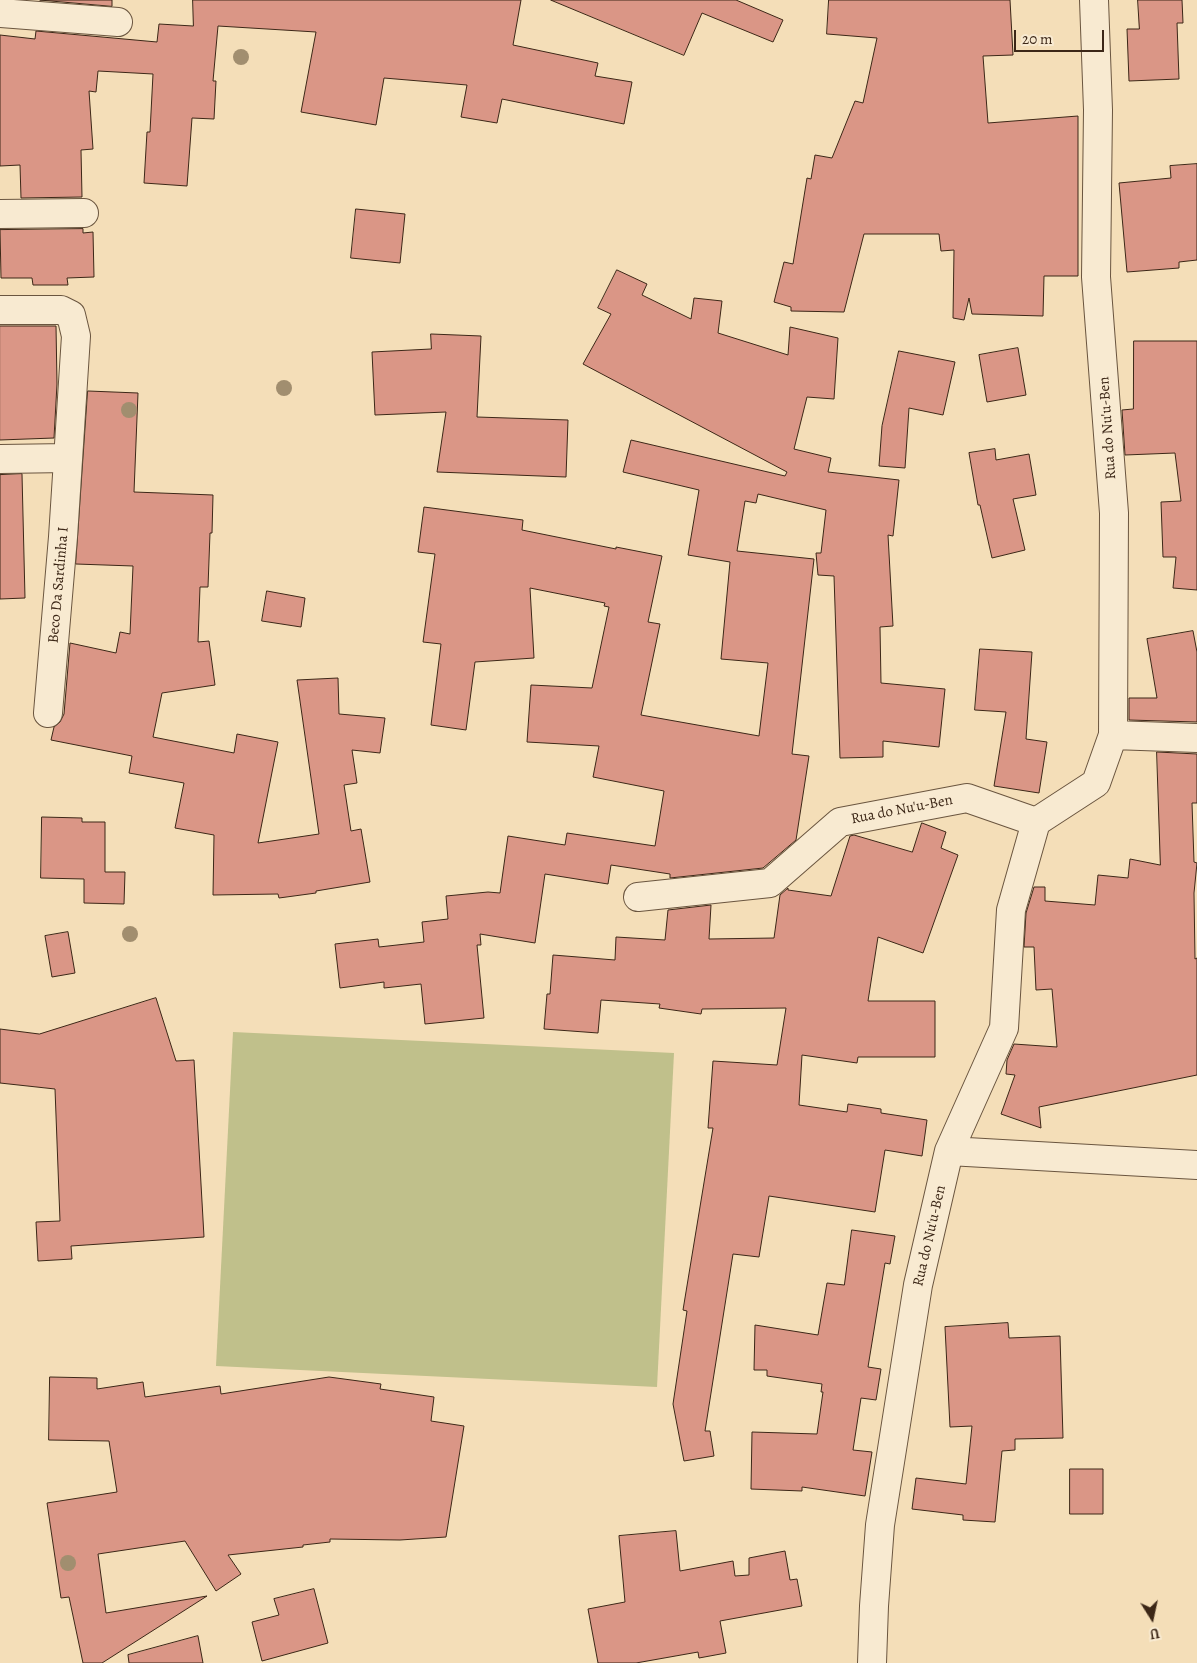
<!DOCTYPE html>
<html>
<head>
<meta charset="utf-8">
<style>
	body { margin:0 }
	#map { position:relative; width:1197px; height:1663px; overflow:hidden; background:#f4deb8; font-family:Alegreya,serif }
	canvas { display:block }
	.north { position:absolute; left:1127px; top:1593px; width:50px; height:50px; -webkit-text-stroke:4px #f8ead1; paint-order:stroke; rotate:170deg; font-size:14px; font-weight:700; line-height:20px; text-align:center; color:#3c2717 }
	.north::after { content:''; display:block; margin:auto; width:18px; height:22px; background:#3c2717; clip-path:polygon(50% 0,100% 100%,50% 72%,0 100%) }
	.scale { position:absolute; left:1014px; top:30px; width:90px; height:22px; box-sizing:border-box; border:2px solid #3c2717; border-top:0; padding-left:6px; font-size:15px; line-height:18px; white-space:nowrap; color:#3c2717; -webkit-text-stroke:4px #f8ead1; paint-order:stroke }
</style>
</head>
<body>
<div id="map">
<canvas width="1197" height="1663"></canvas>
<div class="north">U</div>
<div class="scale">20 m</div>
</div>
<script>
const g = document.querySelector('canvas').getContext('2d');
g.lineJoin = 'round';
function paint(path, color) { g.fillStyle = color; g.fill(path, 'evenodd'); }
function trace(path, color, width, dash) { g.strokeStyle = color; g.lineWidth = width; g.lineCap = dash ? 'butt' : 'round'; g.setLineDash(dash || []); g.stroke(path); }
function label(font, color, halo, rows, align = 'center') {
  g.font = font + ' Alegreya,serif'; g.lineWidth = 4; g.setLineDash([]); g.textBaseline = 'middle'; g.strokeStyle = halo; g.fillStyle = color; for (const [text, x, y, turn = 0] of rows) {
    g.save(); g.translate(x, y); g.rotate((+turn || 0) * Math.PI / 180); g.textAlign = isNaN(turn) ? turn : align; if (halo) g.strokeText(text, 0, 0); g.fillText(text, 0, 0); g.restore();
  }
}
paint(new Path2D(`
	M 233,1032 L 674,1053 L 657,1387 L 216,1366 Z`), '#c0c08b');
const building = new Path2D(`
	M 40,0 L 112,0 L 112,6 Z
	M 193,0 L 521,0 L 513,45 L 598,63 L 595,76 L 632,82 L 624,124 L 502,99 L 497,123 L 461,117 L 467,85 L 384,78 L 376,125 L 301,112 L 316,32 L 218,26 L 213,81 L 216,81 L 214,119 L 192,118 L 187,186 L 144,183 L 147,132 L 150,132 L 153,74 L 98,71 L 96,92 L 89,91 L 93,149 L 81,150 L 82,197 L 21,198 L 20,165 L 0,166 L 0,35 L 35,39 L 36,31 L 157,42 L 159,24 L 193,26 Z
	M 551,0 L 736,0 L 783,20 L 773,42 L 702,13 L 684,55 Z
	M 829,0 L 1010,0 L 1013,55 L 983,56 L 988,123 L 1078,116 L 1078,276 L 1044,276 L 1043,316 L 972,314 L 969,298 L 964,320 L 953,318 L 954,250 L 941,251 L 939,234 L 864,234 L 844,312 L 791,311 L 791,307 L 774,302 L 784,262 L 793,264 L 807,178 L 811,179 L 815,155 L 832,158 L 855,101 L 863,103 L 877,38 L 827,34 Z
	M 1138,0 L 1182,0 L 1183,23 L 1177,23 L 1179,79 L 1129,81 L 1127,29 L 1139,29 Z
	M 1197,164 L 1197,260 L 1179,262 L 1179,268 L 1127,272 L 1119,183 L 1171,178 L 1170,166 Z
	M 356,209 L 405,214 L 400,263 L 351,258 Z
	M 83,229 L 83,233 L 93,232 L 94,277 L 67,278 L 68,285 L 33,285 L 32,278 L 1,278 L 0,230 Z
	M 617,270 L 647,284 L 642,295 L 691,319 L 694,298 L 722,301 L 718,333 L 788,355 L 790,327 L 838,338 L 834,399 L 807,397 L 794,449 L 831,458 L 828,472 L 899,480 L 893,536 L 888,535 L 893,626 L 880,627 L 881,683 L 945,689 L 939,747 L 883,741 L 883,757 L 840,758 L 834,576 L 818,575 L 816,553 L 821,553 L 826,510 L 758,494 L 756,503 L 745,501 L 737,551 L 814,559 L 792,754 L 809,756 L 796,840 L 763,868 L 670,878 L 670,874 L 611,865 L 608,884 L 545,874 L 535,943 L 480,934 L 481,945 L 477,945 L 484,1018 L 425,1024 L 421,984 L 384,988 L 384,982 L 340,988 L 335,944 L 378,939 L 379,947 L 424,942 L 422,922 L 448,919 L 446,896 L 488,892 L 500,893 L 508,836 L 565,845 L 567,833 L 655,846 L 664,791 L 593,777 L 599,746 L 527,742 L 531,685 L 592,688 L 609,607 L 604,606 L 605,603 L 530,588 L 534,658 L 475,662 L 466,730 L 431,725 L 441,644 L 423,642 L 435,554 L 418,552 L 424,507 L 523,520 L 522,530 L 616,549 L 616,547 L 662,556 L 648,622 L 660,624 L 641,715 L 759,736 L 768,663 L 721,659 L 730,562 L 688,555 L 699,490 L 623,472 L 631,440 L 785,476 L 787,472 L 583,364 L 611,314 L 598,308 Z
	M 0,326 L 56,326 L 57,384 L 54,438 L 0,440 Z
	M 431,334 L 481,336 L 477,417 L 568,420 L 566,477 L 437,472 L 446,412 L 375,415 L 372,352 L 431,349 Z
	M 1134,341 L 1197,341 L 1197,590 L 1173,588 L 1176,557 L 1163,557 L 1161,502 L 1181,501 L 1175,453 L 1125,455 L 1122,410 L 1133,409 Z
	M 1018,348 L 1026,395 L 987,402 L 979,355 Z
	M 899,351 L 955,362 L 943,415 L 909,408 L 905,468 L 879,466 L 882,426 Z
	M 88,391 L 138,393 L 134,492 L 213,495 L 212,533 L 210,533 L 208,587 L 200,587 L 198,642 L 209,641 L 215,685 L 162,693 L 153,737 L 234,753 L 237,734 L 278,742 L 258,843 L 319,834 L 297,680 L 338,678 L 339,714 L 385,718 L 380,753 L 352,750 L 357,783 L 344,785 L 351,831 L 361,829 L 370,882 L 316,891 L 316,893 L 279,898 L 278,894 L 213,895 L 214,835 L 175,828 L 184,783 L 129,773 L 132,756 L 51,740 L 54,727 L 60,722 L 64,714 L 70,643 L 116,653 L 120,632 L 130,634 L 133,566 L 76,564 Z
	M 995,449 L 996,460 L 1029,454 L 1036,495 L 1013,499 L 1025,550 L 992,558 L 980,505 L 978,505 L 969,453 Z
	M 22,474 L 25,598 L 0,599 L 0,475 Z
	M 267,591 L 305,598 L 301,627 L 262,621 Z
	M 1193,631 L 1197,652 L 1197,722 L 1129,720 L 1129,698 L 1157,698 L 1147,639 Z
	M 980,649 L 1032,652 L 1026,739 L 1047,742 L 1039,793 L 994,786 L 1006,712 L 975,710 Z
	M 1157,752 L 1197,754 L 1197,803 L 1192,803 L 1194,862 L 1197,863 L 1194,893 L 1195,959 L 1197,958 L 1197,1075 L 1039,1107 L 1041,1128 L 1001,1114 L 1015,1075 L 1006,1074 L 1007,1060 L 1014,1044 L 1057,1047 L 1052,989 L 1036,990 L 1034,947 L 1024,947 L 1026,913 L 1034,887 L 1045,887 L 1045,901 L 1095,905 L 1098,875 L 1128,878 L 1130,859 L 1160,865 Z
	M 42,817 L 82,818 L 82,822 L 105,822 L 105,872 L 125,872 L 124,904 L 84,903 L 84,879 L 41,878 Z
	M 922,823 L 946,832 L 941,848 L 958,855 L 923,953 L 878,937 L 868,1001 L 935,1001 L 935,1057 L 858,1057 L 857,1063 L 802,1055 L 799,1105 L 847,1112 L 848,1104 L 881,1109 L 881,1113 L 927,1120 L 922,1156 L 885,1150 L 875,1212 L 769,1196 L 759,1257 L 733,1254 L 705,1431 L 710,1431 L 714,1456 L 684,1461 L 673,1404 L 687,1311 L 683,1310 L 713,1128 L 708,1128 L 713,1061 L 777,1065 L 786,1008 L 702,1009 L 701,1014 L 659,1008 L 660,1004 L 601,1000 L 598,1033 L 544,1029 L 547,994 L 550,994 L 553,955 L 615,960 L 616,937 L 665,940 L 668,910 L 711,905 L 709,939 L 774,938 L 780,895 L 788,888 L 788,890 L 831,896 L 850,836 L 854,835 L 912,852 Z
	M 68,932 L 75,973 L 52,977 L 45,936 Z
	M 156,998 L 176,1061 L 194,1060 L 204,1237 L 71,1246 L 72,1259 L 38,1261 L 36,1222 L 60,1221 L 55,1089 L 0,1083 L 0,1029 L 39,1034 Z
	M 852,1230 L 895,1236 L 890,1264 L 885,1263 L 868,1367 L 881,1369 L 876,1400 L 861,1398 L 853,1450 L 872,1452 L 865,1496 L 802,1487 L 802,1491 L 751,1489 L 752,1432 L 817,1434 L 823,1392 L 821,1392 L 822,1384 L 767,1376 L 767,1370 L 754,1370 L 755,1325 L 818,1335 L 827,1283 L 844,1285 Z
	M 1008,1323 L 1009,1338 L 1060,1336 L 1063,1438 L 1015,1439 L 1015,1450 L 1002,1451 L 995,1522 L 963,1520 L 963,1515 L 912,1509 L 916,1478 L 966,1484 L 972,1426 L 950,1427 L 945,1327 Z
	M 50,1377 L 97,1378 L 97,1389 L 143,1382 L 145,1397 L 220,1386 L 221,1394 L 329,1377 L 381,1384 L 380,1389 L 434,1397 L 431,1421 L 464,1426 L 446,1537 L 400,1540 L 330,1539 L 330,1542 L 303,1545 L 303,1547 L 228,1555 L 241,1574 L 216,1591 L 185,1541 L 98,1554 L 106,1613 L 207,1596 L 102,1663 L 83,1663 L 69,1597 L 61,1598 L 47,1503 L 117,1492 L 109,1441 L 49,1440 Z
	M 1070,1469 L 1103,1469 L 1103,1514 L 1070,1514 Z
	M 676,1531 L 680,1571 L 733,1561 L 735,1576 L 749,1575 L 749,1558 L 785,1551 L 790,1580 L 797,1579 L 802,1606 L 720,1621 L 726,1653 L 699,1658 L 698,1652 L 636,1663 L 598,1663 L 588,1609 L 625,1602 L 619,1536 Z
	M 314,1589 L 328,1643 L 262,1661 L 252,1622 L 279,1615 L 274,1599 Z
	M 198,1636 L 203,1663 L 129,1663 L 128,1655 Z`);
paint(building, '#da9686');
trace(building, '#3c2717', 1);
const minor = new Path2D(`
	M 0,13 L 118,22
	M 0,214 L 84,213
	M 0,310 L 61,310 L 71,315 L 76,336 L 63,537 L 48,713
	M 0,459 L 68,458
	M 1113,735 L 1197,738
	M 638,897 L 770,883 L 840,822 L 967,798 L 1036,822
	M 949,1151 L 1197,1165
	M 872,1663 L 874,1606 L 880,1525 L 918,1285 L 949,1151 L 1004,1028 L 1011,910 L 1036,822 L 1096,783 L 1113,735 L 1114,513 L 1096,277 L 1098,110 L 1094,0`);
trace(minor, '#6a553f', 30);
trace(minor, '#f8ead1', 28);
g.fillStyle = '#a18e6f';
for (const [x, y] of [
	[241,57],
	[284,388],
	[129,410],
	[130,934],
	[68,1563]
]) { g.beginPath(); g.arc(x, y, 8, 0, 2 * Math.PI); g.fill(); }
label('15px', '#3c2717', '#f8ead1', [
	["Rua do Nu'u-Ben",1108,428,-94],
	["Beco Da Sardinha I",59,585,-85],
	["Rua do Nu'u-Ben",902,810,-11],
	["Rua do Nu'u-Ben",930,1236,-77]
]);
</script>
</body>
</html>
